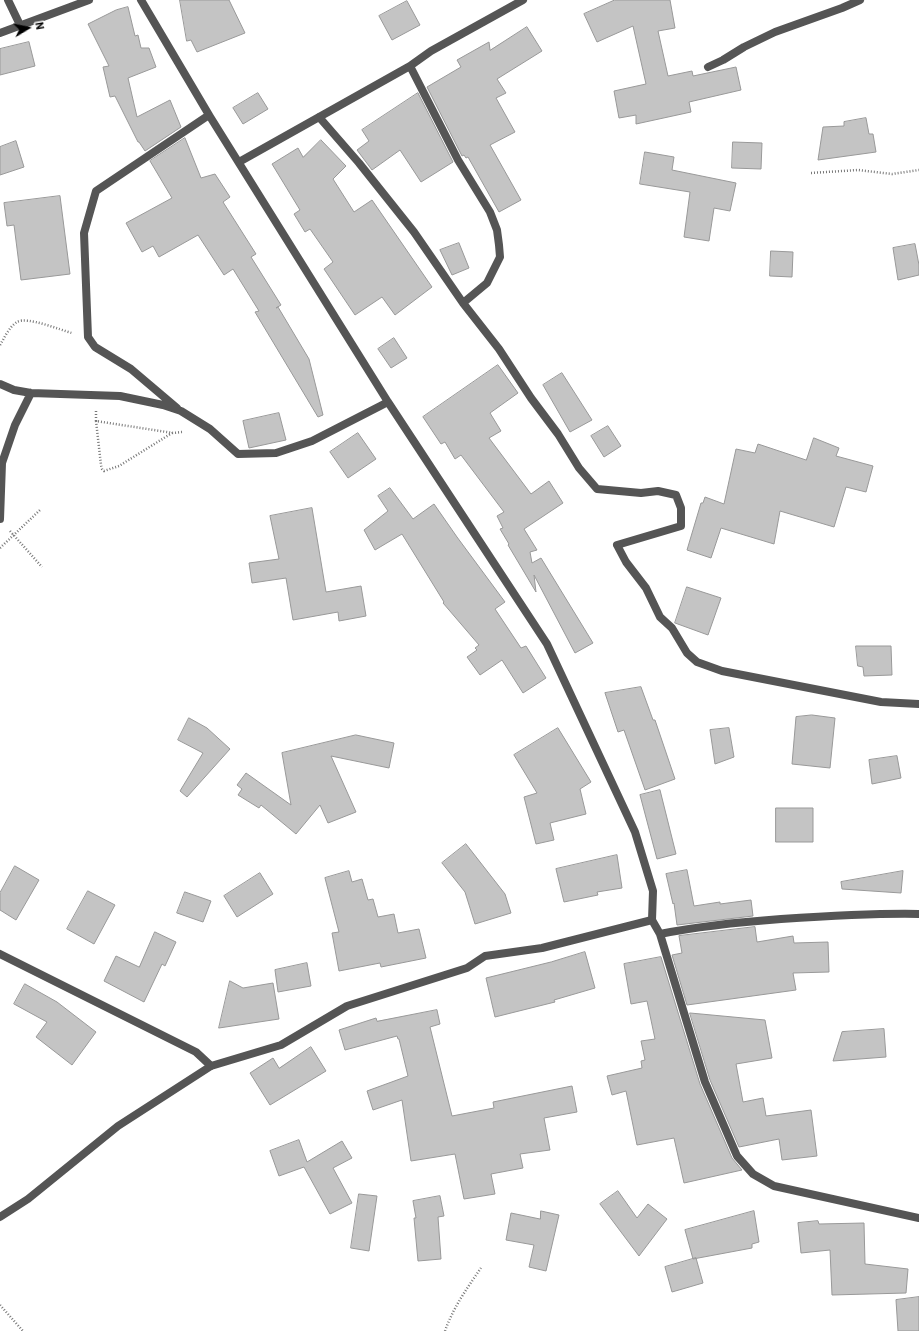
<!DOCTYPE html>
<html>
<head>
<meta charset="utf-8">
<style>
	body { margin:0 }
	#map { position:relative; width:919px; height:1331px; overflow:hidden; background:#fff; font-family:Barlow,sans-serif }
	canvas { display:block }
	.north { position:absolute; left:8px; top:8px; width:40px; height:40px; -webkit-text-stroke:3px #fff; paint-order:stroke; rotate:80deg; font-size:11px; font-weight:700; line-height:16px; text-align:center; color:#000 }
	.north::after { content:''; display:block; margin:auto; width:14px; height:18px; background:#000; clip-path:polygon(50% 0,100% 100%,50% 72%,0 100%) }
</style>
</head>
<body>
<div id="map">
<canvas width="919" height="1331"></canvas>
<div class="north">N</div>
</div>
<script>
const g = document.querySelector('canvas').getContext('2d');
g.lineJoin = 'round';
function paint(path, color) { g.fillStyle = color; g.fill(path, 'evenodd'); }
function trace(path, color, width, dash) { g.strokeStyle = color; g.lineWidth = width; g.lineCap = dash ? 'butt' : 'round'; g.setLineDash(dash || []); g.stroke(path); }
const building = new Path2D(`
	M 180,0 L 229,0 L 245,33 L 197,52 L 191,40 L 187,41 Z
	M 615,0 L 670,0 L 675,28 L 658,31 L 668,76 L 692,71 L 693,76 L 736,67 L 741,90 L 689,102 L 691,112 L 636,124 L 636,115 L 619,118 L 614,91 L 646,84 L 633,26 L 597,42 L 584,14 Z
	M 407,1 L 420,25 L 392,40 L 379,16 Z
	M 128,7 L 135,36 L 138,35 L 141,48 L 149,48 L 156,67 L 128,78 L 137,117 L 170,100 L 181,127 L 145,151 L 139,142 L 138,142 L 115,96 L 110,97 L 103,67 L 109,66 L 88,24 L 116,10 Z
	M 527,27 L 542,51 L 497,79 L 506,93 L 496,98 L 515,132 L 490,145 L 521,200 L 499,212 L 468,157 L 466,158 L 464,155 L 462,156 L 427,87 L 461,67 L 457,60 L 489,42 L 490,50 Z
	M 29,42 L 35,66 L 0,75 L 0,49 Z
	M 258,93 L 268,109 L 243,124 L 233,108 Z
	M 418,93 L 453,162 L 421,182 L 400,150 L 372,170 L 357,150 L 369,141 L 362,130 Z
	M 866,118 L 869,134 L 873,134 L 876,152 L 818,160 L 823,127 L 844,126 L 844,122 Z
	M 185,138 L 201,178 L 215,174 L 230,197 L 223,202 L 256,254 L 251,257 L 281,305 L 276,308 L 278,307 L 309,359 L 323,415 L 318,417 L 255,312 L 259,311 L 233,269 L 224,275 L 198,235 L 159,257 L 153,246 L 142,252 L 126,223 L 172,198 L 150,161 Z
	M 321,140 L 346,166 L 333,179 L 354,212 L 372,200 L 432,287 L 395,315 L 382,297 L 355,315 L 324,269 L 333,262 L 310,229 L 305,232 L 294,214 L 300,210 L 272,164 L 298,148 L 303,157 Z
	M 16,141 L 24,167 L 0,175 L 0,147 Z
	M 733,142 L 762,143 L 761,169 L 732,168 Z
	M 645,152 L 674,157 L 672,170 L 736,183 L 730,211 L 714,208 L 709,241 L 684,237 L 690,192 L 640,184 Z
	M 60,196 L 70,274 L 21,280 L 14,225 L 7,226 L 4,203 Z
	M 459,243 L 469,268 L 452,275 L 440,250 Z
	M 915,244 L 919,265 L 919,275 L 898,280 L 893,248 Z
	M 771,251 L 793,252 L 792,277 L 770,276 Z
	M 394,338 L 407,358 L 391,368 L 378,349 Z
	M 498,365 L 518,393 L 490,413 L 501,431 L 489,438 L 531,494 L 549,481 L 563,503 L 524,529 L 537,550 L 530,552 L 532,563 L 541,558 L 593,643 L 575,653 L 534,575 L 536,592 L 508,545 L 509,544 L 500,529 L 503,528 L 497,516 L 504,512 L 461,455 L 455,459 L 445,442 L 441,444 L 423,417 Z
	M 562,373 L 592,420 L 570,432 L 543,385 Z
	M 279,413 L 286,440 L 249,448 L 243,421 Z
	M 608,426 L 621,446 L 604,457 L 591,436 Z
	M 358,433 L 376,459 L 348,478 L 330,452 Z
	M 814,438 L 839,448 L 836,456 L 873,466 L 866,492 L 846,487 L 834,527 L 780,511 L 774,544 L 721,528 L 711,558 L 687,550 L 701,503 L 703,503 L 705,497 L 724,504 L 736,449 L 755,453 L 758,444 L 806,460 Z
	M 390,488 L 413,519 L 434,504 L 457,537 L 505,602 L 495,609 L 521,648 L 526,646 L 546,678 L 523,693 L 502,660 L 480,675 L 467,657 L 477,650 L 475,648 L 479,645 L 443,603 L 444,602 L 402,534 L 375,550 L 364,530 L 388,511 L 378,496 Z
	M 312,508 L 326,592 L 361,586 L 366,616 L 339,621 L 338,612 L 293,620 L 286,578 L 252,583 L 249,563 L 279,559 L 270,516 Z
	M 687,587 L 721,598 L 708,635 L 675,623 Z
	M 856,646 L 891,646 L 892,675 L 864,676 L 863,667 L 858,666 Z
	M 641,687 L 653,720 L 655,720 L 675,779 L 645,790 L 624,730 L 618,732 L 605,693 Z
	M 812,715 L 835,718 L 830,768 L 792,764 L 796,717 Z
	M 189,718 L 207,728 L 230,749 L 187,797 L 180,791 L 203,753 L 178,740 Z
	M 558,728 L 591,782 L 580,789 L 586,814 L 550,823 L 554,840 L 536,844 L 524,797 L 537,793 L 514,755 Z
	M 729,728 L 734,757 L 715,764 L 710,730 Z
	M 356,735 L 394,743 L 389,768 L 331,756 L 356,812 L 328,823 L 320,805 L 296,834 L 261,805 L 259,808 L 238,795 L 242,789 L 237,785 L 246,773 L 291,805 L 282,753 Z
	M 897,756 L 901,778 L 872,784 L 869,760 Z
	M 660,790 L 676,854 L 657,859 L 640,795 Z
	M 776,808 L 813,808 L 813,842 L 776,842 Z
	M 466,844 L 505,894 L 511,913 L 475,924 L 465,892 L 442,863 Z
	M 617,855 L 622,888 L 597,892 L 598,895 L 564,902 L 556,869 Z
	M 15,866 L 39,880 L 16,920 L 0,910 L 0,893 Z
	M 687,870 L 694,906 L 720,902 L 720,904 L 751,900 L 753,916 L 677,925 L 674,903 L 673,904 L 666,874 Z
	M 349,871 L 352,882 L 362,879 L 368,900 L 373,899 L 378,917 L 394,914 L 398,933 L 419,929 L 426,958 L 381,967 L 380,963 L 339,971 L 332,933 L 339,932 L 325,878 Z
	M 903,871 L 901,893 L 842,889 L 841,882 Z
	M 260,873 L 273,894 L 237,917 L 224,896 Z
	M 88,891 L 115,905 L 94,944 L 67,929 Z
	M 185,892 L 211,901 L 203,922 L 177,913 Z
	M 755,927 L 757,942 L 793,936 L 794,943 L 828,942 L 829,972 L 793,973 L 796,990 L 687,1005 L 672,955 L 682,953 L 679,936 Z
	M 155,932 L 176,942 L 165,966 L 162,964 L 144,1002 L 104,981 L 116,956 L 139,967 Z
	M 585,952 L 595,988 L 554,1000 L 555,1002 L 495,1017 L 486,978 L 551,962 Z
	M 661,957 L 700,1084 L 732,1158 L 742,1170 L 684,1183 L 674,1138 L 637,1145 L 626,1091 L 612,1095 L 607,1076 L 642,1068 L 641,1061 L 645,1060 L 641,1041 L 655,1039 L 647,1001 L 631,1004 L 624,964 Z
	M 307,963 L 311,986 L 278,992 L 275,970 Z
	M 230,981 L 243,988 L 273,983 L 279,1019 L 219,1028 Z
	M 25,984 L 57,1002 L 96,1032 L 72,1065 L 36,1037 L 47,1022 L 14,1004 Z
	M 437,1010 L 440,1024 L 430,1027 L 452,1116 L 494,1108 L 493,1102 L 572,1086 L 577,1112 L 544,1118 L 550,1150 L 520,1154 L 523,1168 L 491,1174 L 495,1194 L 464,1199 L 455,1154 L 411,1161 L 402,1100 L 373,1110 L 367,1091 L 408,1076 L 399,1039 L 398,1039 L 397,1036 L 345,1050 L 339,1030 L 376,1018 L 377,1021 Z
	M 690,1013 L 765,1020 L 772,1058 L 736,1064 L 743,1102 L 763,1098 L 766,1116 L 811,1110 L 817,1156 L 782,1160 L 779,1139 L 739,1147 L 710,1080 Z
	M 884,1029 L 886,1057 L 833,1061 L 842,1032 Z
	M 311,1047 L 326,1071 L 270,1105 L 250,1073 L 273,1058 L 279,1068 Z
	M 299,1140 L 307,1162 L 342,1141 L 352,1158 L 333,1168 L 352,1203 L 330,1214 L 304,1167 L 279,1176 L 270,1151 Z
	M 618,1191 L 637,1218 L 648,1204 L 667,1219 L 639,1256 L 600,1204 Z
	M 359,1194 L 377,1196 L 369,1251 L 351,1248 Z
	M 440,1196 L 444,1216 L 438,1217 L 441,1259 L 418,1261 L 414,1218 L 416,1218 L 413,1201 Z
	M 541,1211 L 559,1215 L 546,1271 L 529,1267 L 534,1245 L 506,1240 L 511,1213 L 540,1219 Z
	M 754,1211 L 759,1242 L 752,1244 L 752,1248 L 693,1259 L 685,1230 Z
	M 818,1221 L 819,1224 L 864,1223 L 865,1264 L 908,1269 L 906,1293 L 832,1295 L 830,1250 L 801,1253 L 798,1223 Z
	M 696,1258 L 703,1283 L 672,1292 L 665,1267 Z
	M 919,1297 L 919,1331 L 898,1331 L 896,1300 Z`);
paint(building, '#c4c4c4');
trace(building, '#999', 1);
trace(new Path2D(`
	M 811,173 L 858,170 L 892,174 L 919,170
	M 0,345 C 5,337 9,327 17,322 C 27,316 60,330 72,333
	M 96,411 L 96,421 L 173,433 L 182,432
	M 96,421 L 101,465 L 102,469 L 104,471 L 119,466 L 172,433
	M 10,531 L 42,567
	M 0,548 L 40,510
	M 0,1305 L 23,1331
	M 445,1331 C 453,1308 467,1288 481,1268`), '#777', 2.5, [1, 2]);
trace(new Path2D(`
	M 8,0 L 20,25
	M 141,0 L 209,115 L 388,402 L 547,644 L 635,832 L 653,891 L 652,920 L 660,934 C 700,926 740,922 781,919 C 827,916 873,913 919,914
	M 0,33 L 89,0
	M 410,66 L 458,160 L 490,212 L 497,230 L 499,245 L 500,257 L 487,283 L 463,303
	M 708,67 L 723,60 L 744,47 L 775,32 L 842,8 L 860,0
	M 319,117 L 359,163 L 414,232 L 463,303 L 499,349 L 531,398 L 558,434 L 579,468 L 597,489 L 641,493 L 658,491 L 676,495 L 681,508 L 681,526 L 617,545 L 626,562 L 646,588 L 660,617 L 672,628 L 687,653 L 697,662 L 722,671 L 881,702 L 919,704
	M 239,162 L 410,66 L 431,51 L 523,0
	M 0,384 L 14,390 L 31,393 L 120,396 L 163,405 L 181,411 L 210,429 L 238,454 L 276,453 L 312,441 L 388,402
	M 177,408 L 131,369 L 95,347 L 88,337 L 84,233 L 96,191 L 209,115
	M 0,519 L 2,463 L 15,425 L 31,393
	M 660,934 L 705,1082 L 737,1156 L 753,1174 L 774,1186 L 919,1218
	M 0,954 L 196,1052 L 211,1066
	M 0,1217 L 28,1199 L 118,1126 L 211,1066 L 281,1045 L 347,1006 L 467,968 L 485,956 L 542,948 L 652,920`), '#555', 8);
</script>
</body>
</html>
